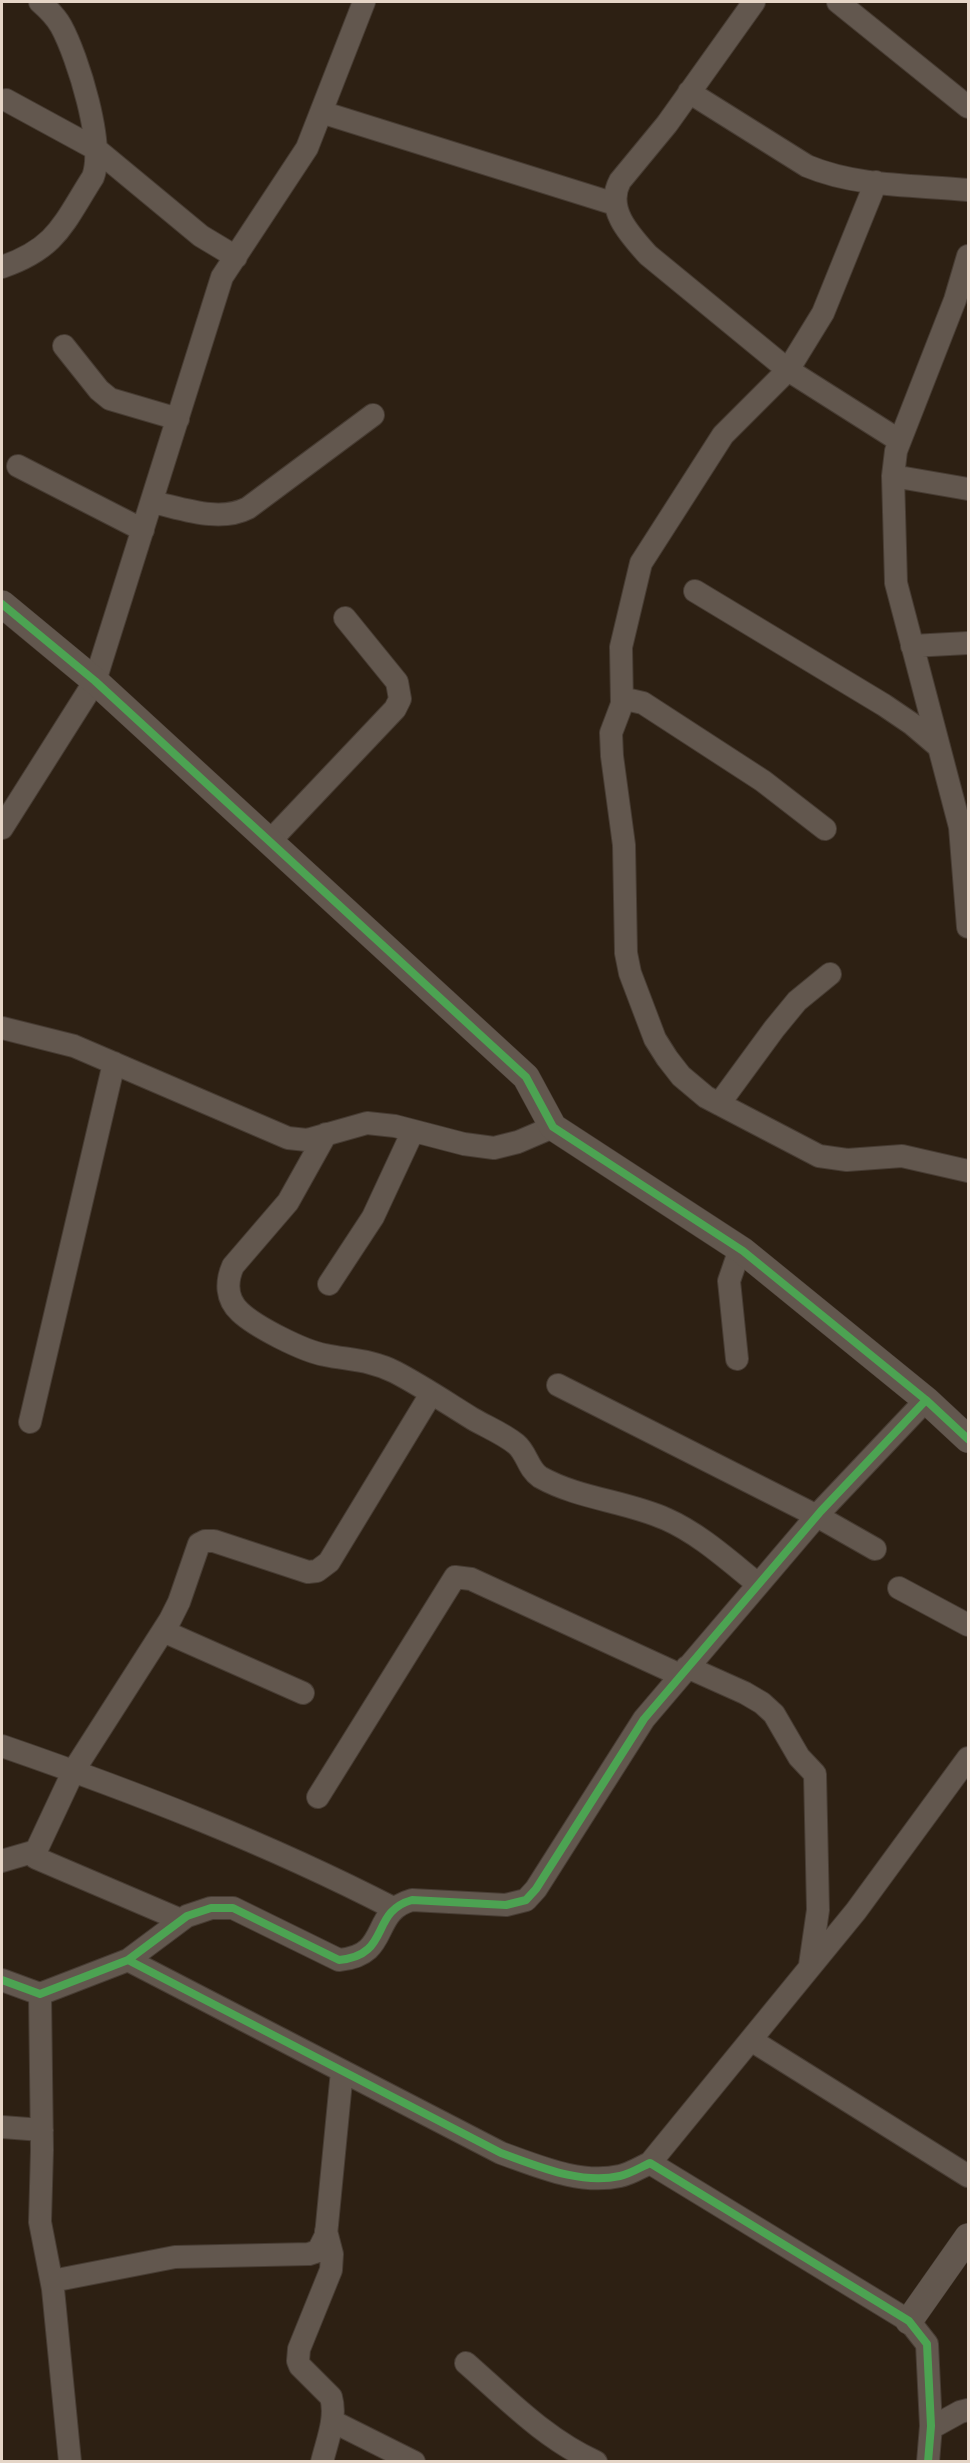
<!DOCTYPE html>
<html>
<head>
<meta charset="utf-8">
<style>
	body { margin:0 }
	#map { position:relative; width:970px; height:2463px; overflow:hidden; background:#2d2013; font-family:"Asap Condensed",sans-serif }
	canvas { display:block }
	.frame { position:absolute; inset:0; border:3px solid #e5d5c7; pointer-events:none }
</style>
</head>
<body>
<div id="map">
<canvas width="970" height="2463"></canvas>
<div class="frame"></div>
</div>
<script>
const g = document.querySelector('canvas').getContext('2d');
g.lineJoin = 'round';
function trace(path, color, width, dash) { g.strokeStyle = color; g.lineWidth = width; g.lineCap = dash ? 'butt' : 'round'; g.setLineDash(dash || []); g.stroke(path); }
const minor = new Path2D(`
	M 754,2 L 667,124 L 620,181 C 605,209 630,235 648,255 L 788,370 L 900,441
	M 838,2 L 968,107
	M 689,92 L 807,166 C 857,187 915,185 968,190
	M 6,100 L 96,149 L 201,236 L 236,257
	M 321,112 L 615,204
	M 968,256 L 955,300 L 896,451 L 893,476 L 896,583 L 960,827 L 968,927
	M 2,267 C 57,248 63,224 93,177 C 105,145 78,57 61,26 C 56,17 48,9 40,2
	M 64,346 L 99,390 L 110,399 L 178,419
	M 18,466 L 143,530
	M 893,476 L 968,489
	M 152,502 C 181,508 219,523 248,508 L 373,415
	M 695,591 L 884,705 L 912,724 L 939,747
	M 912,646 L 968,643
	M 622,704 L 621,647 L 641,563 L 723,435 L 788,370 L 823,313 L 876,182
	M 2,828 L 95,681 L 222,277 L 307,148 L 364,2
	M 825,829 L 763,781 L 643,703 L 630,700 L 622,704 L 611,733 L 612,756 L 624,845 L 626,953 L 630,973 L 655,1039 L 667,1058 L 681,1076 L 706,1097 L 819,1156 L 847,1160 L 902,1156 L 968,1171
	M 270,841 L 395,709 L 400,699 L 397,682 L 345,618
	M 2,1028 L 74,1046 L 288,1138 L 307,1140 L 367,1123 L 395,1126 L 464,1144 L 494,1148 L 518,1142 L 553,1127
	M 719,1104 L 774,1029 L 797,1001 L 830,974
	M 326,1134 L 288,1202 L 233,1266 C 226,1282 226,1299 240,1312 C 256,1327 303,1351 325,1355 C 349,1360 372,1360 395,1372 C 422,1386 447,1403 473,1419 C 487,1427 504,1434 516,1444 C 527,1453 528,1469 540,1477 C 579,1499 626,1501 666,1519 C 700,1534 729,1561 758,1584
	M 329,1284 L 373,1217 L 413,1131
	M 737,1359 L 729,1281 L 740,1249
	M 558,1385 L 817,1516 L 875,1549
	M 30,1422 L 114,1063
	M 899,1588 L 968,1625
	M 163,1631 L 303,1693
	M 687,1667 L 745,1693 L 762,1703 L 774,1714 L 799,1757 L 815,1774 L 818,1910 L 810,1965
	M 2,1746 C 135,1792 267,1843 393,1908
	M 318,1797 L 455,1577 L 471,1579 L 680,1675
	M 2,1861 L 36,1851
	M 181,1920 L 36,1858 L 36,1851 L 74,1770 L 170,1620 L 179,1602 L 199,1544 L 205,1541 L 214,1541 L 308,1572 L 317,1571 L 329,1562 L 431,1394
	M 128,1960 L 187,1916 L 211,1908 L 233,1908 L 339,1960 C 392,1955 369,1912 412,1900 L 506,1905 L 526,1900 L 536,1889 L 644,1719 L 821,1511 L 926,1400
	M 2,1980 L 40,1994 L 128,1960 L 501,2153 C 538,2166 580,2185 620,2176 C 630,2174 641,2167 650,2163 L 909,2321 L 927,2344 L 931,2426 L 928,2462
	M 40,1994 L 42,2150 L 40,2222 L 53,2289 L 70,2462
	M 751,2040 L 968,2176
	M 2,2127 L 42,2130
	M 650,2163 L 856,1911 L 968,1758
	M 52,2281 L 175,2257 L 309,2254 L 318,2251 L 326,2235 L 342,2071
	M 466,2363 C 507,2399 545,2439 596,2462
	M 332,2421 L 414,2462
	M 931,2428 L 960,2412 L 968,2410
	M 322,2462 C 327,2441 337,2418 331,2397 L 300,2366 L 298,2361 L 299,2349 L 331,2270 L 332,2254 L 326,2231`);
const tertiary = new Path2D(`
	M 2,604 L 95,681 L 526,1077 L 553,1127 L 743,1251 L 926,1400 L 968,1439
	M 909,2321 L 968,2237`);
trace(minor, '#473c33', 24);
trace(tertiary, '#473c33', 28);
trace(minor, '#62574e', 22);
trace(tertiary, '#62574e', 27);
trace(new Path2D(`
	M 2,604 L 95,681 L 526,1077 L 553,1127 L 743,1251 L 926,1400 L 968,1439
	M 128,1960 L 187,1916 L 211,1908 L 233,1908 L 339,1960 C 392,1955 369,1912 412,1900 L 506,1905 L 526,1900 L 536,1889 L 644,1719 L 821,1511 L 926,1400
	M 2,1980 L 40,1994 L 128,1960 L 501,2153 C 538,2166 580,2185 620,2176 C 630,2174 641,2167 650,2163 L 909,2321 L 927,2344 L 931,2426 L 928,2462`), '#4ca352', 8);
</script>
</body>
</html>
